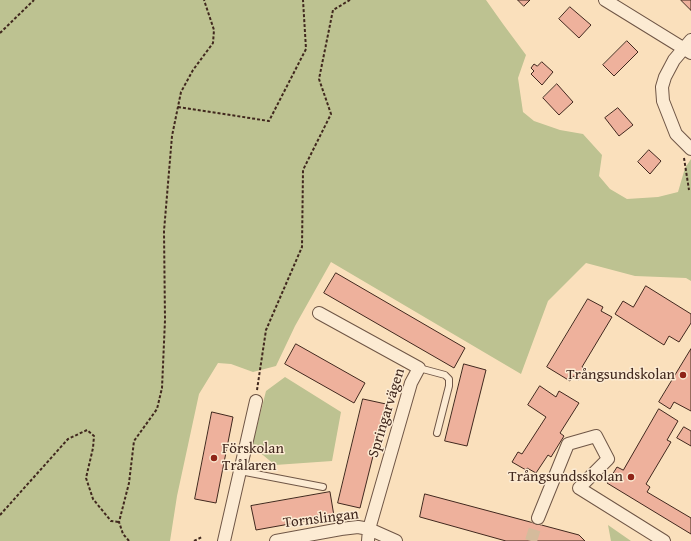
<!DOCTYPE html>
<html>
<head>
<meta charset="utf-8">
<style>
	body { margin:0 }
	canvas { display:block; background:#fae0bc }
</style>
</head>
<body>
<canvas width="691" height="541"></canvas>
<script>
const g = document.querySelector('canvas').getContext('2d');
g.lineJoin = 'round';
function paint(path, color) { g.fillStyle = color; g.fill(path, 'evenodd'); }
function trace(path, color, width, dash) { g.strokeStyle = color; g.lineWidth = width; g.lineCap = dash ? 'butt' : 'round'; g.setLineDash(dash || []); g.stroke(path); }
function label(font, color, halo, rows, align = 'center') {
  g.font = font + ' "Gentium Book Plus",serif'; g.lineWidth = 3; g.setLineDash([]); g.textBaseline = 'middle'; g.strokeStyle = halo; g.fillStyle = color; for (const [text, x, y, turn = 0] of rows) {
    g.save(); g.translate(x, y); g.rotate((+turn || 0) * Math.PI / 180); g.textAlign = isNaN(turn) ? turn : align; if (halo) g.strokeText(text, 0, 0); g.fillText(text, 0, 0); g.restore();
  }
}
paint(new Path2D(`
	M 0,0 L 486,0 L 503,24 L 526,55 L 518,78 L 523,112 L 534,121 L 560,130 L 583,134 L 602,155 L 599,176 L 610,189 L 627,199 L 658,197 L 678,192 L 685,168 L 691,159 L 691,281 L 686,278 L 635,276 L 586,263 L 548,301 L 521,374 L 331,262 L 295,326 L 276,366 L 253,372 L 231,364 L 218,363 L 199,394 L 177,496 L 170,541 L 0,541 Z
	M 285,377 L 341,412 L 332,461 L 275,465 L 252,446 L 266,391 Z
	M 608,525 L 631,541 L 611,541 Z`), '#bdc291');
const building = new Path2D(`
	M 518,0 L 530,0 L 524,6 Z
	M 681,0 L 691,0 L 691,10 Z
	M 570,7 L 591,25 L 579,38 L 559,19 Z
	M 627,41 L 638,52 L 614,76 L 603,65 Z
	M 542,62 L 553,72 L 542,85 L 531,74 L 534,71 L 531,68 L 534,64 L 537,66 Z
	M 557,84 L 573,102 L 559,115 L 543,98 Z
	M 618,108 L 633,125 L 619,136 L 605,118 Z
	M 649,150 L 661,161 L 650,174 L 638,162 Z
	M 336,273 L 465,348 L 454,368 L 324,293 Z
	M 646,286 L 691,314 L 691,323 L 679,342 L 669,336 L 664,345 L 615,314 L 623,301 L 633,307 Z
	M 588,299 L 603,307 L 601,311 L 612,317 L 582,367 L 585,369 L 579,380 L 573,376 L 570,381 L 547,367 Z
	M 296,344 L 365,383 L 354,403 L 285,364 Z
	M 691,349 L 691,411 L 674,402 L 670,409 L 659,402 Z
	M 464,364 L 486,370 L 467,446 L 445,441 Z
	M 540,386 L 556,397 L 559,391 L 579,403 L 560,433 L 564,436 L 551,457 L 548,455 L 536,473 L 527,468 L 526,470 L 512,462 L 518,452 L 522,454 L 546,417 L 528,405 Z
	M 363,399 L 386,404 L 360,508 L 338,503 Z
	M 659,409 L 678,421 L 667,440 L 671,442 L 646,484 L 650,487 L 647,492 L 691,518 L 691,534 L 607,483 L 617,467 L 623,470 Z
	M 212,412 L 233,417 L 216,503 L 195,499 Z
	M 684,427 L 691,431 L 691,446 L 677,438 Z
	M 330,492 L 334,516 L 256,530 L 251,506 Z
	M 425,494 L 579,535 L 585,541 L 506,541 L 420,517 Z`);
paint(building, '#eeb19c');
trace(building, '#41281e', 1);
trace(new Path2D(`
	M 531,541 L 538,518`), '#d5bb9c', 12, [12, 6]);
const service = new Path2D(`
	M 419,368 L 445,375 L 449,379 L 449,386 L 437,433
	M 240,471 L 323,487`);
const minor = new Path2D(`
	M 605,0 L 691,53
	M 691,40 L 674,60 L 665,77 L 662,87 L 663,101 L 676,134 L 691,149
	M 319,313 L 419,368 L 411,383 L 369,529 L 368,541
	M 538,518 L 568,444 L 596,436 L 608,459 L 579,488 L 664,541
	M 224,541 L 256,401
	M 276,541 L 341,529 L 358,527 L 369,529 L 396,541`);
trace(service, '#6f5646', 8);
trace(minor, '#6f5646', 14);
trace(new Path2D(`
	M 0,33 L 34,0
	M 178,107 L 269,121 L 306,49 L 303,0
	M 684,158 L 689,190
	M 257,390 L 266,330 L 302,247 L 303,170 L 331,114 L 319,79 L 333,10 L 350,0
	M 0,515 L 68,439 L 87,430 L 94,436 L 93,448 L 86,478 L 93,499 L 111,521 L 119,522
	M 129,541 L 123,534 L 119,522 L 129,483 L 134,441 L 157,409 L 162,388 L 165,320 L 164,231 L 172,136 L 181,92 L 193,70 L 213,43 L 214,30 L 204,0
	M 194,541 L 202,537`), '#41281e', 2, [3, 2]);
trace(service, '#fcebd3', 6);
trace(minor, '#fcebd3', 12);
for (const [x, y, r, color] of [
	[683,375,4,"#8f2418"],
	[214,458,4,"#8f2418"],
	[631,477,4,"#8f2418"]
]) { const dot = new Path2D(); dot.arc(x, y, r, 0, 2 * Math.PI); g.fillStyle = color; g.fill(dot); trace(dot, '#fcebd3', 1.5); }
label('15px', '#41281e', '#fcebd3', [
	["Trångsundskolan",675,375],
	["Förskolan",222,449,"left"],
	["Trålaren",222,466,"left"],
	["Trångsundsskolan",623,477]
], 'right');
label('15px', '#41281e', '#fcebd3', [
	["Springarvägen",387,413,-73],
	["Tornslingan",321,519,-7]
]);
</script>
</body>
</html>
